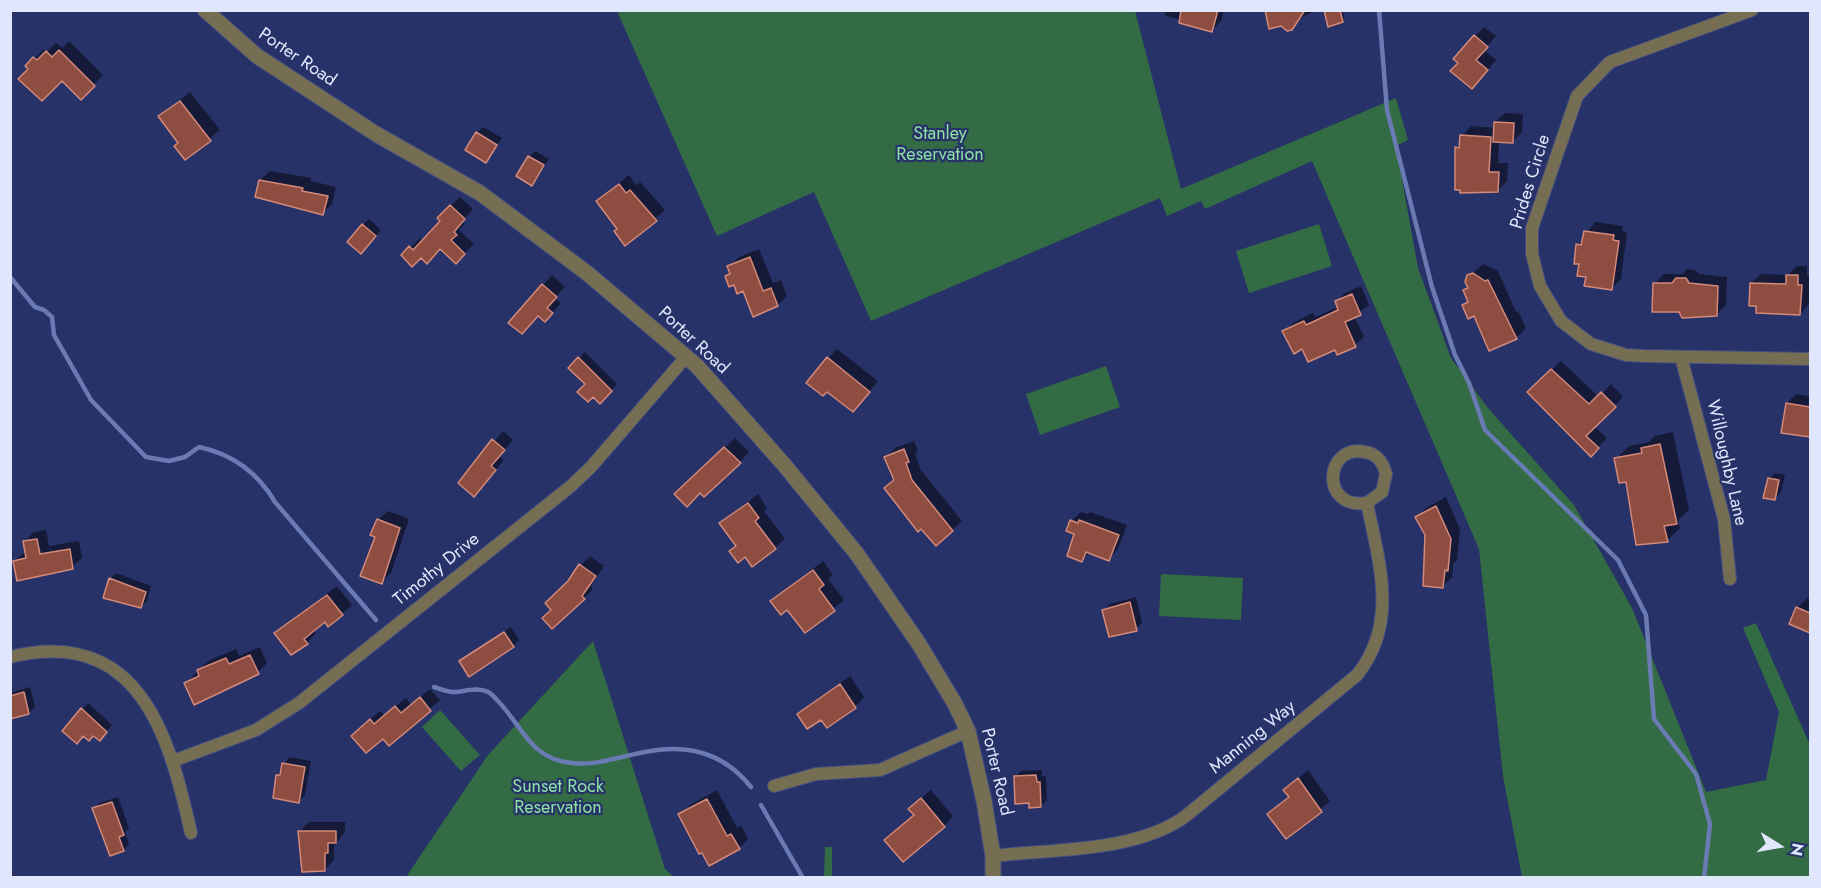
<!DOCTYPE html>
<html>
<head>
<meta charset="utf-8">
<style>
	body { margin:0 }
	#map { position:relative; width:1821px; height:888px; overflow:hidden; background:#273268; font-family:Jost,sans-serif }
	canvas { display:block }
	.frame { position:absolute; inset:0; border:12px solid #e0e6fb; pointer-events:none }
	.north { position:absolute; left:1749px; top:816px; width:60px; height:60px; -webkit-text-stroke:4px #273268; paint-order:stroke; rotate:101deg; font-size:16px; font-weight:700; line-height:24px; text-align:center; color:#e0e6fb }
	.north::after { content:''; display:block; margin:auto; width:21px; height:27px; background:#e0e6fb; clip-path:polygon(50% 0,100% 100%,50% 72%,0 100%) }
</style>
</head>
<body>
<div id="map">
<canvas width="1821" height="888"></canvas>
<div class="frame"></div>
<div class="north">N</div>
</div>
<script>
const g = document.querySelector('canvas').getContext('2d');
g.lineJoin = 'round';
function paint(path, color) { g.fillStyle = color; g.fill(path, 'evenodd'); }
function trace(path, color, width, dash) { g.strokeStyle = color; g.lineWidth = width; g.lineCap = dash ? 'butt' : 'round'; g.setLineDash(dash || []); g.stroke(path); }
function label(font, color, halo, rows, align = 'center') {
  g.font = font + ' Jost,sans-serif'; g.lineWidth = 4.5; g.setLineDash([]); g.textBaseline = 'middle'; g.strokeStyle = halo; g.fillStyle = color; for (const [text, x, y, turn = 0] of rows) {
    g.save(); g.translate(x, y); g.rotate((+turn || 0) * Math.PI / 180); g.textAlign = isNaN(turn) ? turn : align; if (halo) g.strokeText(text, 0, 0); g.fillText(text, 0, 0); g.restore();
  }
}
paint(new Path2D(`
	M 617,11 L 1135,11 L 1181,189 L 1396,98 L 1408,140 L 1396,146 L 1418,268 L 1451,358 L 1488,408 L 1574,505 L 1632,608 L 1706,792 L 1766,780 L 1779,712 L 1743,628 L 1756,623 L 1810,745 L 1810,877 L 1522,877 L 1503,776 L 1479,549 L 1312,161 L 1205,209 L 1201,201 L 1167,216 L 1160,198 L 871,321 L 814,192 L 717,236 Z
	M 1319,224 L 1332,266 L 1249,293 L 1236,251 Z
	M 1106,366 L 1120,407 L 1040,435 L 1026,394 Z
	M 1161,574 L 1243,578 L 1241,620 L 1159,616 Z
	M 593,641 L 665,869 L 674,877 L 406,877 L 488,755 Z
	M 440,710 L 480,755 L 461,771 L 422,727 Z
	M 825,847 L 832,847 L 832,877 L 824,877 Z`), '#326b44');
paint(new Path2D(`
	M 1166,10 L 1224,10 L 1221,21 L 1212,30 L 1165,15 Z
	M 1266,10 L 1317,10 L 1302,17 L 1291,29 Z
	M 1328,10 L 1343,10 L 1344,18 L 1342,21 Z
	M 1484,27 L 1496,36 L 1484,50 L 1496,60 L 1481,78 L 1460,62 L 1475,36 Z
	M 69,41 L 103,75 L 81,98 L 62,79 L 27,66 L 44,49 L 47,52 L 56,43 L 62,48 Z
	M 190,92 L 220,130 L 185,158 L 179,143 L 160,117 Z
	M 1505,113 L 1523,114 L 1522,132 L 1513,141 L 1499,140 L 1498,163 L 1508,163 L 1507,181 L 1497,191 L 1461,192 L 1456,148 L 1461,143 L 1462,136 L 1471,126 L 1495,128 L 1495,122 Z
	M 483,127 L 502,138 L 486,161 L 477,133 Z
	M 535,151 L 549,159 L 532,184 L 529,157 Z
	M 270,171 L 311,178 L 311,181 L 336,187 L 332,204 L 323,213 L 260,180 Z
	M 629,175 L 636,185 L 640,182 L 665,210 L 625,244 L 619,228 L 598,201 Z
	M 460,197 L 473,209 L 462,221 L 465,224 L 459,230 L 474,244 L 456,262 L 440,248 L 421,256 L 403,255 L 420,238 L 423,241 L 442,221 L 439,218 Z
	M 369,219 L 381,230 L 367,246 L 363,225 Z
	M 1595,222 L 1623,226 L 1622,231 L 1627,232 L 1621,279 L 1611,289 L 1587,276 L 1581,263 L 1578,245 Z
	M 759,249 L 773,283 L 781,280 L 787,296 L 778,305 L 744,289 L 726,277 L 731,272 L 729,267 L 739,257 Z
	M 1483,264 L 1498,271 L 1516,312 L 1518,311 L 1526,328 L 1516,338 L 1464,305 L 1469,301 L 1464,291 L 1469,286 L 1469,276 Z
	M 1797,266 L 1807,266 L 1807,276 L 1810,276 L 1809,304 L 1800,314 L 1751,283 L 1761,274 L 1788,275 Z
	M 1687,269 L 1695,270 L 1699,274 L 1727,277 L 1726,305 L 1717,314 L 1654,284 L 1664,274 L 1683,274 Z
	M 552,275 L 565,287 L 555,298 L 561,303 L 554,311 L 545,320 L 538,315 L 510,323 Z
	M 1361,286 L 1369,305 L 1354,316 L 1364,337 L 1355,345 L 1303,347 L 1284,332 L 1293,323 L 1313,313 L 1315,317 L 1338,307 L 1336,302 L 1345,293 Z
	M 837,349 L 878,381 L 862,401 L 828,390 L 828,358 Z
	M 585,352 L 617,384 L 600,402 L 570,368 Z
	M 1561,361 L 1599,397 L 1611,384 L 1623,397 L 1594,426 L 1607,438 L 1591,455 L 1529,392 Z
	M 1796,394 L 1810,396 L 1810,436 L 1782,431 L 1787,403 Z
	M 503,431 L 513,440 L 499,456 L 504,460 L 483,485 L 460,483 Z
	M 1673,432 L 1689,510 L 1678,520 L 1680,528 L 1667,541 L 1616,459 L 1629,446 L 1649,442 L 1655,436 Z
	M 735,438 L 749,452 L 740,462 L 700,491 L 676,494 Z
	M 914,441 L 918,451 L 915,454 L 921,470 L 962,521 L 937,544 L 895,480 L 886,458 L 895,448 Z
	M 1775,473 L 1785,475 L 1781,492 L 1775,499 L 1769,479 Z
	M 758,494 L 767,508 L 764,511 L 785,539 L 775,548 L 745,555 L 731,551 L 737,545 L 721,524 Z
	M 1446,497 L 1460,529 L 1457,560 L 1453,564 L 1452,577 L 1442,587 L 1427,534 L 1417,517 L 1426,508 Z
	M 388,511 L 409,519 L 391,573 L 381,583 L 378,520 Z
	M 1081,512 L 1088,514 L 1090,512 L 1127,525 L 1118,549 L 1109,559 L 1090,552 L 1082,560 L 1071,521 Z
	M 46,530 L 49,546 L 79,541 L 82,558 L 72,567 L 14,561 L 26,551 L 24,542 L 34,532 Z
	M 590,556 L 604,566 L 591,586 L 593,589 L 584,598 L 552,609 L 581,565 Z
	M 823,561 L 833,575 L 828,579 L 844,600 L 805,631 L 788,608 L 772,601 Z
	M 116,573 L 151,586 L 147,601 L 141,607 L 110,579 Z
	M 337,586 L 352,605 L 342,614 L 325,620 L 313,629 L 316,633 L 307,643 L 276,633 Z
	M 1136,597 L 1142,623 L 1136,629 L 1104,610 L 1110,604 Z
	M 1807,598 L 1810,599 L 1810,632 L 1791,623 L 1798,607 Z
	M 511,627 L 519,640 L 513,646 L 461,661 Z
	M 260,647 L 267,663 L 258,672 L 186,683 L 208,661 L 236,649 L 239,656 Z
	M 850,676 L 864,697 L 855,707 L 822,717 L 799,714 Z
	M 30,687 L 35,707 L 29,713 L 10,718 L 10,693 Z
	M 430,689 L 440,700 L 389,744 L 383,737 L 362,726 L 380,711 L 384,715 L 406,698 L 411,705 Z
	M 88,703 L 112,725 L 105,733 L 84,735 L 64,731 Z
	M 289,757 L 311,761 L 305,795 L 299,801 L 278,775 Z
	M 1042,770 L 1042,776 L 1046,776 L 1047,800 L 1041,806 L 1015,777 L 1021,771 Z
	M 1308,770 L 1330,801 L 1287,837 L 1269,814 L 1290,796 L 1285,790 Z
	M 717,790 L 737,828 L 741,825 L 748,839 L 739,848 L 680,814 L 690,805 Z
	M 931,790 L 953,816 L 944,826 L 915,814 L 920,799 Z
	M 118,797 L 129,828 L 125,832 L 129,844 L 123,850 L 94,809 L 100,803 Z
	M 309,822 L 345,822 L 345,832 L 334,846 L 334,860 L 324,870 L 300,831 Z`), '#0007');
trace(new Path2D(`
	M 1379,10 L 1387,110 L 1432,287 L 1455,355 L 1469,383 L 1485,430 L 1618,560 L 1646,615 L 1654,719 L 1696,774 L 1710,824 L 1704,878
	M 10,277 L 35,307 L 44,310 L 52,317 L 54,335 L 91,400 L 146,457 L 169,461 L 185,457 L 199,447 C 232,454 258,473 275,502 L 376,620
	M 434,687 C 441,689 449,693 456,692 C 466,691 478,687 488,692 C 491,693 495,698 498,701 C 523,727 530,759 572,763 C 595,766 618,757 640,753 C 685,743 722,751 751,787
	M 761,805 L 803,878`), '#6a7ab3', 4.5);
const building = new Path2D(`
	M 1181,10 L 1218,10 L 1212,32 L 1179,23 Z
	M 1265,10 L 1305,10 L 1292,30 L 1287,31 L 1281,26 L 1269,29 Z
	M 1324,10 L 1340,10 L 1343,22 L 1328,27 Z
	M 1474,35 L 1488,47 L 1476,60 L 1488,70 L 1472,89 L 1450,71 L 1458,63 L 1453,59 Z
	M 59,50 L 95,86 L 81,100 L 62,81 L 42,101 L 18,79 L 28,69 L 25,66 L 33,57 L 37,60 L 46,51 L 52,57 Z
	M 180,101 L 211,141 L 185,160 L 174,146 L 178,143 L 158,116 Z
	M 1494,122 L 1514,123 L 1513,143 L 1493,142 Z
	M 476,132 L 497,145 L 486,163 L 465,150 Z
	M 1460,135 L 1491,137 L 1489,172 L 1499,172 L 1498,192 L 1460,193 L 1460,190 L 1455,190 L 1455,147 L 1459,148 Z
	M 528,156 L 544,165 L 532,186 L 516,176 Z
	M 259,180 L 303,188 L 302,191 L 328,196 L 323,215 L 255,197 Z
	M 619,184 L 626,193 L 630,190 L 657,221 L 625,246 L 614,231 L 617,229 L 596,201 Z
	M 450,205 L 465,219 L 454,232 L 457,235 L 451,240 L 465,254 L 456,264 L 440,249 L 427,264 L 421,258 L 412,267 L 401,255 L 409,246 L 413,250 L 440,221 L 437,218 Z
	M 362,224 L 376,236 L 361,254 L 347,242 Z
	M 1584,231 L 1614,235 L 1613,240 L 1619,241 L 1612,290 L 1584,286 L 1586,277 L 1577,276 L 1579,264 L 1574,264 L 1576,244 L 1581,245 Z
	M 750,257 L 763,291 L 771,288 L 778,306 L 753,317 L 743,291 L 737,294 L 734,285 L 729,287 L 725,276 L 730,274 L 727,266 Z
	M 1473,273 L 1485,281 L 1488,280 L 1517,339 L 1489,351 L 1474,316 L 1468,319 L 1462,305 L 1468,302 L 1463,290 L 1468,288 L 1465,282 L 1467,275 Z
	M 1786,275 L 1798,275 L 1798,285 L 1802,285 L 1800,315 L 1756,313 L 1756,306 L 1749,306 L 1750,283 L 1786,284 Z
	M 1676,278 L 1686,278 L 1689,283 L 1718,286 L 1717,316 L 1682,318 L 1679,312 L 1652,312 L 1653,283 L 1672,283 Z
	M 542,284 L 557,297 L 547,308 L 553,313 L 545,322 L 538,316 L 522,334 L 508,323 Z
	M 1352,294 L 1361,315 L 1345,322 L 1356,347 L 1337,355 L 1335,350 L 1308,362 L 1302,349 L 1294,354 L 1282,331 L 1304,321 L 1306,325 L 1338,310 L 1335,301 Z
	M 578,357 L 612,391 L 600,404 L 593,397 L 588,402 L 577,392 L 585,384 L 568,368 Z
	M 827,357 L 870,392 L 853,412 L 827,392 L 823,396 L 806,383 Z
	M 1551,369 L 1589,404 L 1601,392 L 1616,407 L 1586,436 L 1599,448 L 1591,457 L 1527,392 Z
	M 1786,403 L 1810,407 L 1810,437 L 1781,433 Z
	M 492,439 L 505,450 L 491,466 L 496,470 L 474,497 L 458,483 Z
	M 1660,444 L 1677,524 L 1664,526 L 1668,542 L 1636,545 L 1626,482 L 1619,483 L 1614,458 L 1642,453 L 1641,448 Z
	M 724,447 L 741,463 L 704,497 L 700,493 L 687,507 L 674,494 Z
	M 904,449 L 909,462 L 906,463 L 912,480 L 953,531 L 936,546 L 921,529 L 918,532 L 884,488 L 894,480 L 884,457 Z
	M 1768,478 L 1779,480 L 1775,500 L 1763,498 Z
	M 748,503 L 759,518 L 755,521 L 776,549 L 752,567 L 745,557 L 738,563 L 729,551 L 736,546 L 719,523 Z
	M 1436,506 L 1451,539 L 1448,571 L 1445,570 L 1443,588 L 1423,586 L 1425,535 L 1415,517 Z
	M 377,519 L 400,528 L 382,584 L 360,576 L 375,537 L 370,535 Z
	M 1070,520 L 1078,523 L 1079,520 L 1119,535 L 1109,561 L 1086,552 L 1082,562 L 1067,556 L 1074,534 L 1066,531 Z
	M 37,539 L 40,554 L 70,549 L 73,569 L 17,581 L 13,561 L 26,558 L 23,541 Z
	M 579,564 L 596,576 L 582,596 L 585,599 L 552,629 L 542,618 L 551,610 L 545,603 L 568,581 Z
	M 813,570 L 824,585 L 819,589 L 835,611 L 805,633 L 787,610 L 781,615 L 770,601 Z
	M 109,578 L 146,592 L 141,608 L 103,598 Z
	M 327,595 L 343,615 L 328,627 L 325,622 L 304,639 L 308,644 L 291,655 L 274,633 Z
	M 1130,602 L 1137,631 L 1109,637 L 1102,610 Z
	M 1796,607 L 1810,613 L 1810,633 L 1789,624 Z
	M 504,632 L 514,647 L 469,677 L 459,661 Z
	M 250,655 L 259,674 L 194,705 L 184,683 L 199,676 L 197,670 L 226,658 L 229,664 Z
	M 840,684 L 856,708 L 827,728 L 821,720 L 807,729 L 797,714 Z
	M 24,692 L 29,714 L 10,719 L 10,696 Z
	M 420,697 L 431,711 L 389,746 L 383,739 L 366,753 L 351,736 L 370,719 L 374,724 L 395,706 L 401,713 Z
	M 81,708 L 107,732 L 100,741 L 93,736 L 89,741 L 83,736 L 77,744 L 62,731 Z
	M 282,763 L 305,767 L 299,803 L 273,798 L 276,775 L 280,775 Z
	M 1036,775 L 1037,782 L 1040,782 L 1041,807 L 1029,808 L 1029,803 L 1015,804 L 1014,776 Z
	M 1298,778 L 1322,812 L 1286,839 L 1267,814 L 1289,797 L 1283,790 Z
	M 921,798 L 945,827 L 903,862 L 884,840 L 914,815 L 908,809 Z
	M 707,799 L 727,836 L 731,834 L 740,849 L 709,866 L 702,853 L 699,854 L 678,814 Z
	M 112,802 L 124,835 L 119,837 L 124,851 L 110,856 L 92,808 Z
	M 298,831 L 336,831 L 336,843 L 328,843 L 328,853 L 325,853 L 325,871 L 302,872 Z`);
paint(building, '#8e4d41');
trace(building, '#d4897a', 1.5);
const minor = new Path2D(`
	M 1752,10 L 1610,62 L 1577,96 L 1532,228 L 1532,254 L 1540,286 L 1561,321 L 1591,344 L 1626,355 L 1645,356 L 1810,359
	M 1681,357 L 1724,519 L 1730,579
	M 10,657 C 138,626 169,733 191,833
	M 173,761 L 256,730 L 299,703 L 571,486 L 591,467 L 685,358
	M 774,786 L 816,774 L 880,770 L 968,731
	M 993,856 C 1053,849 1139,852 1187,815 L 1357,675 C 1399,623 1379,563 1367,503 L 1382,492 L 1386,474 C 1383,463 1378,454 1365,452 C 1325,443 1319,510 1367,503`);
const tertiary = new Path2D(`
	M 205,10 L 257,56 L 376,134 L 480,193 L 587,273 L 697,366 L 786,467 L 857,554 L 919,644 L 955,704 L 968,731 L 984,801 L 993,856 L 993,878`);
trace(minor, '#454f80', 14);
trace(tertiary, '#454f80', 17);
trace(minor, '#766e53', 12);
trace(tertiary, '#766e53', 15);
label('18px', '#e0e6fb', '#273268', [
	["Porter Road",297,58,34],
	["Prides Circle",1531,182,-73],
	["Porter Road",693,341,43],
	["Willoughby Lane",1726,463,77],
	["Timothy Drive",437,570,-39],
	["Manning Way",1253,738,-39],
	["Porter Road",996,772,77]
]);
label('18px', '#8ce1a3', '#273268', [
	["Stanley",940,135],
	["Reservation",940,156],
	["Sunset Rock",558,788],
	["Reservation",558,809]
]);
</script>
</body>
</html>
